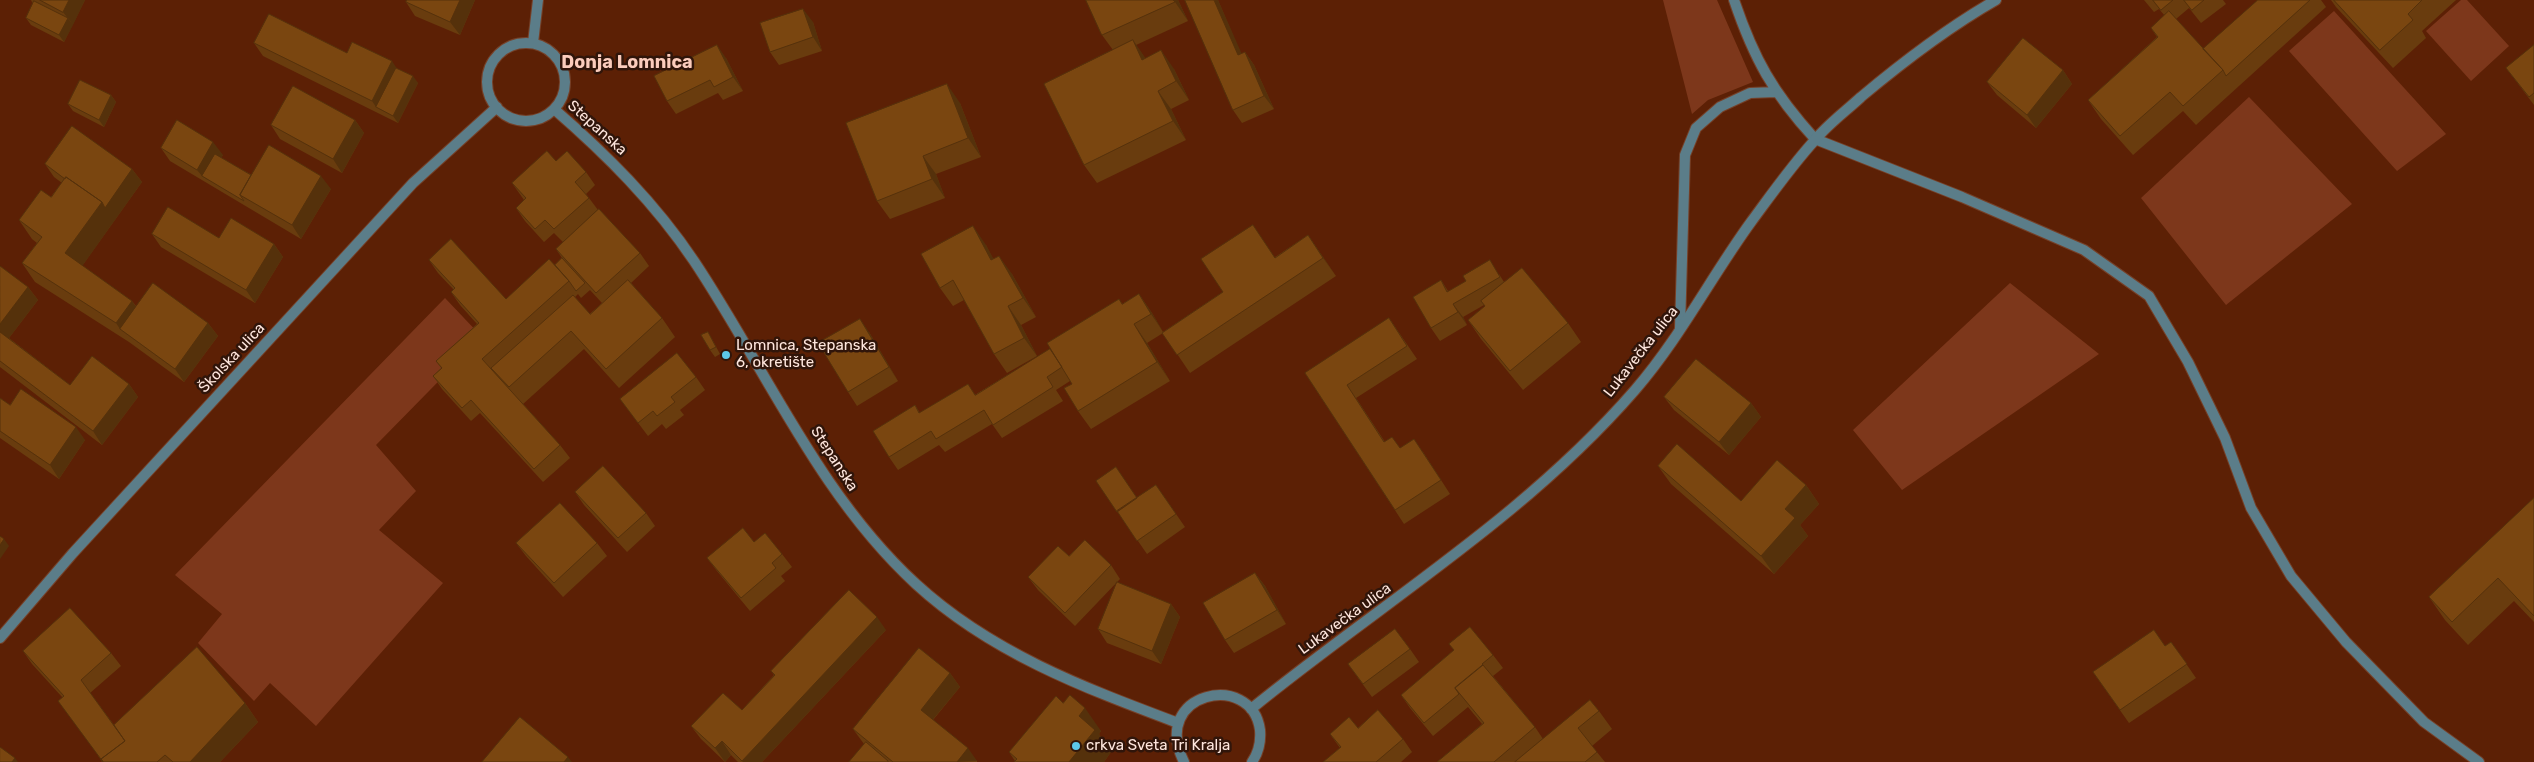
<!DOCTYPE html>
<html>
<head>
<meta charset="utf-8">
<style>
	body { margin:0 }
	canvas { display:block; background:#5c2005 }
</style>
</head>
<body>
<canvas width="2534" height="762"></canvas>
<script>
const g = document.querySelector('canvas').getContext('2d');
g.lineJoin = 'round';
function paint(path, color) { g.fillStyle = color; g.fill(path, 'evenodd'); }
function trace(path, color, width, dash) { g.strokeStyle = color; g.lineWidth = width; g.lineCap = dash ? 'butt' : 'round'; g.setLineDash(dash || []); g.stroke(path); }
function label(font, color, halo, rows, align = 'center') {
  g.font = font + ' Rubik,sans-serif'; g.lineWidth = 5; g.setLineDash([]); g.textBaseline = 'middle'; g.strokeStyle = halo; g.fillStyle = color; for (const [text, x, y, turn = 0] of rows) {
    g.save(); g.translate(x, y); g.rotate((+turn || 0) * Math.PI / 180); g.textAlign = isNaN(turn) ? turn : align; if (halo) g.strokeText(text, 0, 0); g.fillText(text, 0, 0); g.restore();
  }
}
paint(new Path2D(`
	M 1663,0 L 1717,0 L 1753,82 L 1708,100 L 1692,114 Z
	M 2461,0 L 2467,0 L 2509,46 L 2471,81 L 2426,31 Z
	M 2334,11 L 2446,134 L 2397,171 L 2289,51 Z
	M 2249,97 L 2352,204 L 2226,305 L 2141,198 Z
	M 2010,283 L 2099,354 L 1902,490 L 1853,430 Z
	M 445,298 L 482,337 L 376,445 L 416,491 L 379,530 L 443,583 L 316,726 L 270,683 L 254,701 L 198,643 L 222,614 L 175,575 Z`), '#7d371b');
const service = new Path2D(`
	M 1734,0 C 1754,59 1773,93 1815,139
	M 1680,328 L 1685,155 L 1696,128 L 1720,107 L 1750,93 L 1776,92`);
const minor = new Path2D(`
	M 533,43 L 538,0
	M 1815,139 L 1962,197 L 2084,250 L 2149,296 L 2188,362 L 2225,438 L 2251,508 L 2291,576 L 2346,642 L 2424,722 L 2479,762`);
const tertiary = new Path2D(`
	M487 82a39 39 0 1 1 78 0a39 39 0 1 1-78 0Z
	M 554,109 C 607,155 655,203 694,261 C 766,369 819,495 916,584 C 991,653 1085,688 1178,723
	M 0,638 L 73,553 L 413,183 L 497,107
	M 1251,709 C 1381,603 1524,518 1635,390 C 1680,338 1711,277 1751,222 C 1771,195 1792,165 1815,140 C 1828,124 1846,111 1861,97 C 1904,61 1947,28 1996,0
	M 1184,762 C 1149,692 1252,670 1260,730 C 1261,742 1259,752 1252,762`);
trace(service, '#764028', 12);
trace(minor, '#764028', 12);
trace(tertiary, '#764028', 12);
trace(service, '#5b7d89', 10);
trace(minor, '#5b7d89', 10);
trace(tertiary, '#5b7d89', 10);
paint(new Path2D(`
	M 31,0 L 85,0 L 64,42 L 31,25 L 26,18 L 33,4 Z
	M 475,0 L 460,35 L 415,16 L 406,2 Z
	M 1086,0 L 1178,0 L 1188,21 L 1136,45 L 1145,58 L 1174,69 L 1189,100 L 1171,109 L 1186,140 L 1097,183 L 1084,165 L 1113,50 L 1102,35 Z
	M 1185,0 L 1218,0 L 1241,54 L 1245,52 L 1254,65 L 1274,109 L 1242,123 L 1233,110 Z
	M 2144,0 L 2223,0 L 2226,4 L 2201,23 L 2189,8 L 2176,19 L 2203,49 L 2258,0 L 2321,0 L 2326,7 L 2196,125 L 2183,111 L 2133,155 L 2101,119 L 2088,100 L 2157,37 L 2151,28 L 2165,16 L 2159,9 L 2154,12 Z
	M 2331,0 L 2456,0 L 2422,31 L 2426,38 L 2393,68 L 2336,7 Z
	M 813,22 L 822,51 L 779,65 L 770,52 Z
	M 254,43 L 347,53 L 396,68 L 418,83 L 398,123 L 263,56 Z
	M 2534,45 L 2534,105 L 2516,81 L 2506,68 Z
	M 726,58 L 743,91 L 723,100 L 718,93 L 676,114 L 667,101 Z
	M 2063,70 L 2072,84 L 2036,128 L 1997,95 L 1987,82 Z
	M 111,95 L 116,102 L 104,127 L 73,111 L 68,104 Z
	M 960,103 L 981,157 L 936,174 L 945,198 L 890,219 L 877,201 Z
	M 355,120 L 364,133 L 342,173 L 280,139 L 271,125 Z
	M 161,148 L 223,155 L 221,158 L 252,175 L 331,189 L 301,239 L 170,161 Z
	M 556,161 L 586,172 L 595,185 L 586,194 L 598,210 L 640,253 L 649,266 L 631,283 L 662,318 L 675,337 L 619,388 L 584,349 L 523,404 L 560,445 L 570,458 L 543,482 L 480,413 L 471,421 L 442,389 L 433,376 L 441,368 L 436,361 L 477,324 L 460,305 L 451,292 L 454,290 L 438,273 L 429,260 L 506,299 L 555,265 L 562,258 L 556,249 L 563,242 L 554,233 L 544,242 L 525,221 L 516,208 L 524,200 L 512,183 ZM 590,290 L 602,303 L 590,314 L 575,297 L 578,294 L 581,298 Z
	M 45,164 L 132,169 L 142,182 L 82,266 L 132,301 L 136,306 L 208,323 L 218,336 L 184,382 L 129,342 L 35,282 L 22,263 L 37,243 L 32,239 L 19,220 L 51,197 L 62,183 L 54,177 Z
	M 152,234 L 219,238 L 274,244 L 283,257 L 255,303 L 161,247 Z
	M 1308,235 L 1336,276 L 1190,373 L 1163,333 L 1147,343 L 1170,381 L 1091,429 L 1078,411 L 1072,384 L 1070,381 L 1056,390 L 1063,401 L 1002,438 L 992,424 L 945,452 L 939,445 L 898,470 L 889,457 L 915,405 L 920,413 L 968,384 L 975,395 L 1139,294 L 1152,313 L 1163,332 Z
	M 986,245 L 993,259 L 1012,274 L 1036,317 L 1021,325 L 1037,356 L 1007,373 L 994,354 L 964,300 L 953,306 L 940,288 Z
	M 0,266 L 28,287 L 38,300 L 9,338 L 70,385 L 129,384 L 138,397 L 102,445 L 0,367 Z
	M 1499,274 L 1504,282 L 1568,323 L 1581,342 L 1523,390 L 1481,339 L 1468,320 L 1485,306 L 1484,305 L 1463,317 L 1467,325 L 1440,341 L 1431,328 L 1441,280 L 1448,291 Z
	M 1389,318 L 1417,359 L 1356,398 L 1385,442 L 1400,448 L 1423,452 L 1450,494 L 1404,524 L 1305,373 Z
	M 708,332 L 720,354 L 715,357 L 710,350 Z
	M 869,332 L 898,381 L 857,406 L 848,392 Z
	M 696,377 L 705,390 L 680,410 L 684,415 L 666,429 L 662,424 L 648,436 L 620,399 Z
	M 1664,397 L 1751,403 L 1761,417 L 1729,455 L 1674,410 Z
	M 0,398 L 10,405 L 85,440 L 59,479 L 0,438 Z
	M 1658,466 L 1741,501 L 1806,485 L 1819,504 L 1800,525 L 1808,536 L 1774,574 L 1671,484 Z
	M 575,492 L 646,513 L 655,526 L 627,552 L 584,505 Z
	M 1137,498 L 1165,498 L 1185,527 L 1147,554 L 1122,518 Z
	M 2534,498 L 2534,622 L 2514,601 L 2468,645 L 2445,620 L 2429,597 Z
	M 754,542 L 782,554 L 792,567 L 781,576 L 785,581 L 750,611 L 717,571 L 707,558 Z
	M 516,543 L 597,543 L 607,556 L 563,597 L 526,556 Z
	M 1069,556 L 1111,565 L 1120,579 L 1075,626 L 1038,590 L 1028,577 Z
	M 1255,573 L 1265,586 L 1286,624 L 1234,653 L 1225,640 Z
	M 1171,604 L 1180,617 L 1161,664 L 1107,643 L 1098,629 Z
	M 886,630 L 762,762 L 738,762 L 731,755 L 725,762 L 701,739 L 691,726 L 742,710 L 774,675 L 771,671 Z
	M 2171,642 L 2196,678 L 2129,723 L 2093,672 L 2165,646 Z
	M 1449,644 L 1493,655 L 1503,668 L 1493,676 L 1535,727 L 1543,739 L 1599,711 L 1612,729 L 1592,746 L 1605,762 L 1437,762 L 1482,724 L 1468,707 L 1433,736 L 1410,708 L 1401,695 L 1454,650 Z
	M 1410,649 L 1419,662 L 1372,697 L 1348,664 Z
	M 23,651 L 111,653 L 121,666 L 90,693 L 114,725 L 245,703 L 258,722 L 220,762 L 102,762 L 62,697 L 32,664 Z
	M 950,673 L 960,687 L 933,720 L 977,761 L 977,762 L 849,762 L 864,744 L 853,729 Z
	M 1063,703 L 1101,731 L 1099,734 L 1111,752 L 1104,762 L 1014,762 L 1015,761 L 1009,752 Z
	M 1358,728 L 1403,739 L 1412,752 L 1401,762 L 1323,762 L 1340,748 L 1330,734 Z`), '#693c0e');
paint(new Path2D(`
	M 69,0 L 85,0 L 73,25 L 63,12 Z
	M 460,0 L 475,0 L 460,35 L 450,22 Z
	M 1173,0 L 1178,0 L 1188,21 L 1175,2 Z
	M 1214,0 L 1218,0 L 1248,68 L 1238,55 Z
	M 803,9 L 813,22 L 822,51 L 813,37 Z
	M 68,18 L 73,25 L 64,42 L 59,35 Z
	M 1133,40 L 1146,59 L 1142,60 Z
	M 717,45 L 726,58 L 743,91 L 733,77 Z
	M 1161,50 L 1174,69 L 1189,100 L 1176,81 Z
	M 1245,52 L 1254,65 L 1274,109 L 1264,96 Z
	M 392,61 L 401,75 L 376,107 L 372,101 Z
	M 2063,70 L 2072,84 L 2036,128 L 2027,115 Z
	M 413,76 L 418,83 L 398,123 L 393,116 Z
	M 947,84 L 960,103 L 981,157 L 968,138 Z
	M 1158,91 L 1171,109 L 1186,140 L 1173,121 Z
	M 111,95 L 116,102 L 104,127 L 99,120 Z
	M 355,120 L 364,133 L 342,173 L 333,159 Z
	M 213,142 L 223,155 L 208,180 L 202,176 L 197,170 Z
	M 923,156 L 936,174 L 945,198 L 932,179 Z
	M 132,169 L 142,182 L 78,272 L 65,253 L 102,202 Z
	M 321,176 L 331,189 L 301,239 L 292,225 Z
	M 973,226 L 986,245 L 1004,278 L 991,260 Z
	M 1308,235 L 1321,254 L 1336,276 L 1323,258 Z
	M 274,244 L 283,257 L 255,303 L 246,290 Z
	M 999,256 L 1012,274 L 1036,317 L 1023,298 Z
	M 28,287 L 38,300 L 6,342 L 0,334 L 0,324 Z
	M 1139,294 L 1152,313 L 1164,333 L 1151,314 Z
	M 132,301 L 145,320 L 120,329 L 116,323 Z
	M 1453,304 L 1463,317 L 1467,325 L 1458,312 Z
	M 1008,306 L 1021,325 L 1037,356 L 1024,338 Z
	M 860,319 L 869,332 L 898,381 L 889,367 Z
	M 208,323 L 218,336 L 184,382 L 175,369 Z
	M 1134,324 L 1147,343 L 1170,381 L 1157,362 Z
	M 129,384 L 138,397 L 102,445 L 93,431 Z
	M 1751,403 L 1761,417 L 1729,455 L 1719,442 Z
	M 76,427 L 85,440 L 59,479 L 50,465 Z
	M 1806,485 L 1819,504 L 1800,525 L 1808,536 L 1774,574 L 1761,556 L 1785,509 Z
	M 4,539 L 9,546 L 0,559 L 0,545 Z
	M 1255,573 L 1265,586 L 1286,624 L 1277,610 Z
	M 1171,604 L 1180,617 L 1161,664 L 1152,651 Z
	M 877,617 L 886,630 L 762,762 L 743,762 L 742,761 Z
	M 950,673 L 960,687 L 930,723 L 921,710 Z
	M 245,703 L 258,722 L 220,762 L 190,762 Z
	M 1085,708 L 1101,731 L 1099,734 L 1111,752 L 1104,762 L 1069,762 L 1079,716 Z
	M 722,741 L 731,755 L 725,762 L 715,748 Z
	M 968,748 L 977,761 L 957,762 Z
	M 568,757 L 572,762 L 564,762 Z
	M 15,758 L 18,762 L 12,762 Z`), '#55310b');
const building = new Path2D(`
	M 40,0 L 69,0 L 63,12 Z
	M 407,0 L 460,0 L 450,22 L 406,2 Z
	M 1086,0 L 1173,0 L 1175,2 L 1102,35 Z
	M 1185,0 L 1214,0 L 1238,55 L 1245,52 L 1264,96 L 1233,110 Z
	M 2153,0 L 2173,0 L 2161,10 Z
	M 2184,0 L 2204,0 L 2192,10 Z
	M 2258,0 L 2310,0 L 2226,76 L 2223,70 L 2203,49 Z
	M 2334,0 L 2422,0 L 2408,14 L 2413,20 L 2380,50 Z
	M 34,1 L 68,18 L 59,35 L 26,18 Z
	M 803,9 L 813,37 L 770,52 L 760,23 Z
	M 2169,11 L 2223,70 L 2183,106 L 2170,92 L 2120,136 L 2088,100 L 2158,37 L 2151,28 Z
	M 269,14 L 347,53 L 352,42 L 392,61 L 372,101 L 254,43 Z
	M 2023,38 L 2063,70 L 2027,115 L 1987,82 Z
	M 1133,40 L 1142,60 L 1161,50 L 1176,81 L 1158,91 L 1173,121 L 1084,165 L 1044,84 Z
	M 717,45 L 733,77 L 714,87 L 710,80 L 667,101 L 654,76 Z
	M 2534,45 L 2534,93 L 2529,97 L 2506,68 Z
	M 396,68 L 413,76 L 393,116 L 376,107 Z
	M 80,80 L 111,95 L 99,120 L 68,104 Z
	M 947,84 L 968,138 L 923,156 L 932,179 L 877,201 L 846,123 Z
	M 293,86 L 355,120 L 333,159 L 271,125 Z
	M 177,120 L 213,142 L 197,170 L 161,148 Z
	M 72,126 L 132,169 L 105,208 L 102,202 L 66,177 L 65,179 L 45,164 Z
	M 269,145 L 321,176 L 292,225 L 240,195 Z
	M 547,151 L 556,161 L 567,151 L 586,172 L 575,182 L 589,198 L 554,229 L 545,220 L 535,229 L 516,208 L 526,198 L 512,183 Z
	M 215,154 L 251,175 L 240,195 L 244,201 L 202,176 Z
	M 66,177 L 102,202 L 65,253 L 132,301 L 116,323 L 22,263 L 42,237 L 19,220 L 41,190 L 51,197 Z
	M 168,207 L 219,238 L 231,218 L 274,244 L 246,290 L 152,234 Z
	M 599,209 L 640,253 L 596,293 L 556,249 Z
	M 1253,225 L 1275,258 L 1308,235 L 1323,258 L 1177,355 L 1162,333 L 1223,292 L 1201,259 Z
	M 973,226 L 991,260 L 999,256 L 1023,298 L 1008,306 L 1024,338 L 994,354 L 953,280 L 940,288 L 921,254 Z
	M 451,239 L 506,299 L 549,259 L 569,281 L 482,359 L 560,445 L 534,469 L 471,400 L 462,408 L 433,376 L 442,368 L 436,361 L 479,323 L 451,292 L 455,288 L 429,260 Z
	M 562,258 L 585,283 L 576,291 L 569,281 L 555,265 Z
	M 1490,260 L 1500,277 L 1453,304 L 1458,312 L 1431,328 L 1413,297 L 1441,280 L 1447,292 L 1466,281 L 1463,276 Z
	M 0,266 L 28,287 L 0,324 Z
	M 1522,268 L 1568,323 L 1510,371 L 1468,320 L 1485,306 L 1481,301 Z
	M 628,280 L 662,318 L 606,369 L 571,331 L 509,387 L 491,368 L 573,295 L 590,314 Z
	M 153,283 L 208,323 L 175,369 L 120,329 Z
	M 1139,294 L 1151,314 L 1134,324 L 1157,362 L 1078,411 L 1064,388 L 1072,384 L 1047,343 L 1119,299 L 1122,304 Z
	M 1389,318 L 1407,346 L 1347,385 L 1384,442 L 1392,437 L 1400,448 L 1414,439 L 1441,480 L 1395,510 L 1305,373 Z
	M 860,319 L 889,367 L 848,392 L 818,343 Z
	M 0,332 L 70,385 L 92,356 L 129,384 L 93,431 L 0,361 Z
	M 708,332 L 716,347 L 710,350 L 701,335 Z
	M 1050,349 L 1062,367 L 1047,377 L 1053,387 L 993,425 L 984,410 L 936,439 L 931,431 L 889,457 L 873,431 L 915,405 L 919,413 L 968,384 L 975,395 Z
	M 677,353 L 696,377 L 671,397 L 675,402 L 657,416 L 653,411 L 638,423 L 620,399 Z
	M 1696,359 L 1751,403 L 1719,442 L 1664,397 Z
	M 21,389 L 76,427 L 50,465 L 0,431 L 0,398 L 10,405 Z
	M 1677,444 L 1741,501 L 1777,460 L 1806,485 L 1785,509 L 1795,518 L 1761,556 L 1658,466 Z
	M 603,466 L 646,513 L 618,538 L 575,492 Z
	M 1116,467 L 1137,498 L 1117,512 L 1096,481 Z
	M 1156,485 L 1176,514 L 1137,541 L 1117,511 Z
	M 2534,498 L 2534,616 L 2498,578 L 2452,622 L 2429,597 Z
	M 560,503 L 597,543 L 554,583 L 516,543 Z
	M 743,528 L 754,542 L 765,533 L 782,554 L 772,563 L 776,568 L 741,598 L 707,558 Z
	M 0,536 L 4,539 L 0,545 Z
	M 1085,540 L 1111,565 L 1065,613 L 1028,577 L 1058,546 L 1069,556 Z
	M 1255,573 L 1277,610 L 1225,640 L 1203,603 Z
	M 1117,582 L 1171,604 L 1152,651 L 1098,629 Z
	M 849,590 L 877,617 L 742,761 L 722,741 L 715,748 L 691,726 L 723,693 L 742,710 L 775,675 L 771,671 Z
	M 70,608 L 111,653 L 81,680 L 125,741 L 101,759 L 103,762 L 58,701 L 64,696 L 23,651 Z
	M 1470,627 L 1493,655 L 1482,664 L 1483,665 L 1455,688 L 1459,694 L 1424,723 L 1401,695 L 1454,650 L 1449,644 Z
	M 1395,629 L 1410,649 L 1363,684 L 1348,664 Z
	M 2154,630 L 2165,646 L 2171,642 L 2187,664 L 2120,710 L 2093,672 Z
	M 197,647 L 245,703 L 190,762 L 173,762 L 165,755 L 157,762 L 103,762 L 101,759 L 125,741 L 114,725 Z
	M 919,648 L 950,673 L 921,710 L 968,748 L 957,762 L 893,762 L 853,729 Z
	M 1483,665 L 1535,727 L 1494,762 L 1437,762 L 1484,723 L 1455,688 Z
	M 1070,695 L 1085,708 L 1079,716 L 1095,730 L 1069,762 L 1014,762 L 1017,759 L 1009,752 L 1056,696 L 1063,703 Z
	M 1590,700 L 1599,711 L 1578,728 L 1597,752 L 1585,762 L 1515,762 Z
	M 1378,710 L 1403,739 L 1376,762 L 1323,762 L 1341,747 L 1330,734 L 1349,717 L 1358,728 Z
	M 520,717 L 568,757 L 564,762 L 482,762 Z
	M 866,742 L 888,761 L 888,762 L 849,762 Z
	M 0,747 L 15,758 L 12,762 L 0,762 Z`);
paint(building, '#7a4610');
trace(building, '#55310b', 1);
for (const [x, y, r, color] of [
	[726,355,5,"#5cc7e8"],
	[1076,746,5,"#5cc7e8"]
]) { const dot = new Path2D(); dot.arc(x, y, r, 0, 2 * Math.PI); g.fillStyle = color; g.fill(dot); trace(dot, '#30150a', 2); }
label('15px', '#fee6dd', '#30150a', [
	["Stepanska",597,128,42],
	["Lukavečka ulica",1641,352,-52],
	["Školska ulica",232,358,-47],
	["Stepanska",834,459,57],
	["Lukavečka ulica",1345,619,-36]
]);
label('15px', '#fee6dd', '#30150a', [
	["Lomnica, Stepanska",736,346],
	["6, okretište",736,363],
	["crkva Sveta Tri Kralja",1086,746]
], 'left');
label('bold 18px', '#fbccbc', '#30150a', [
	["Donja Lomnica",627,63]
]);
</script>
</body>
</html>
